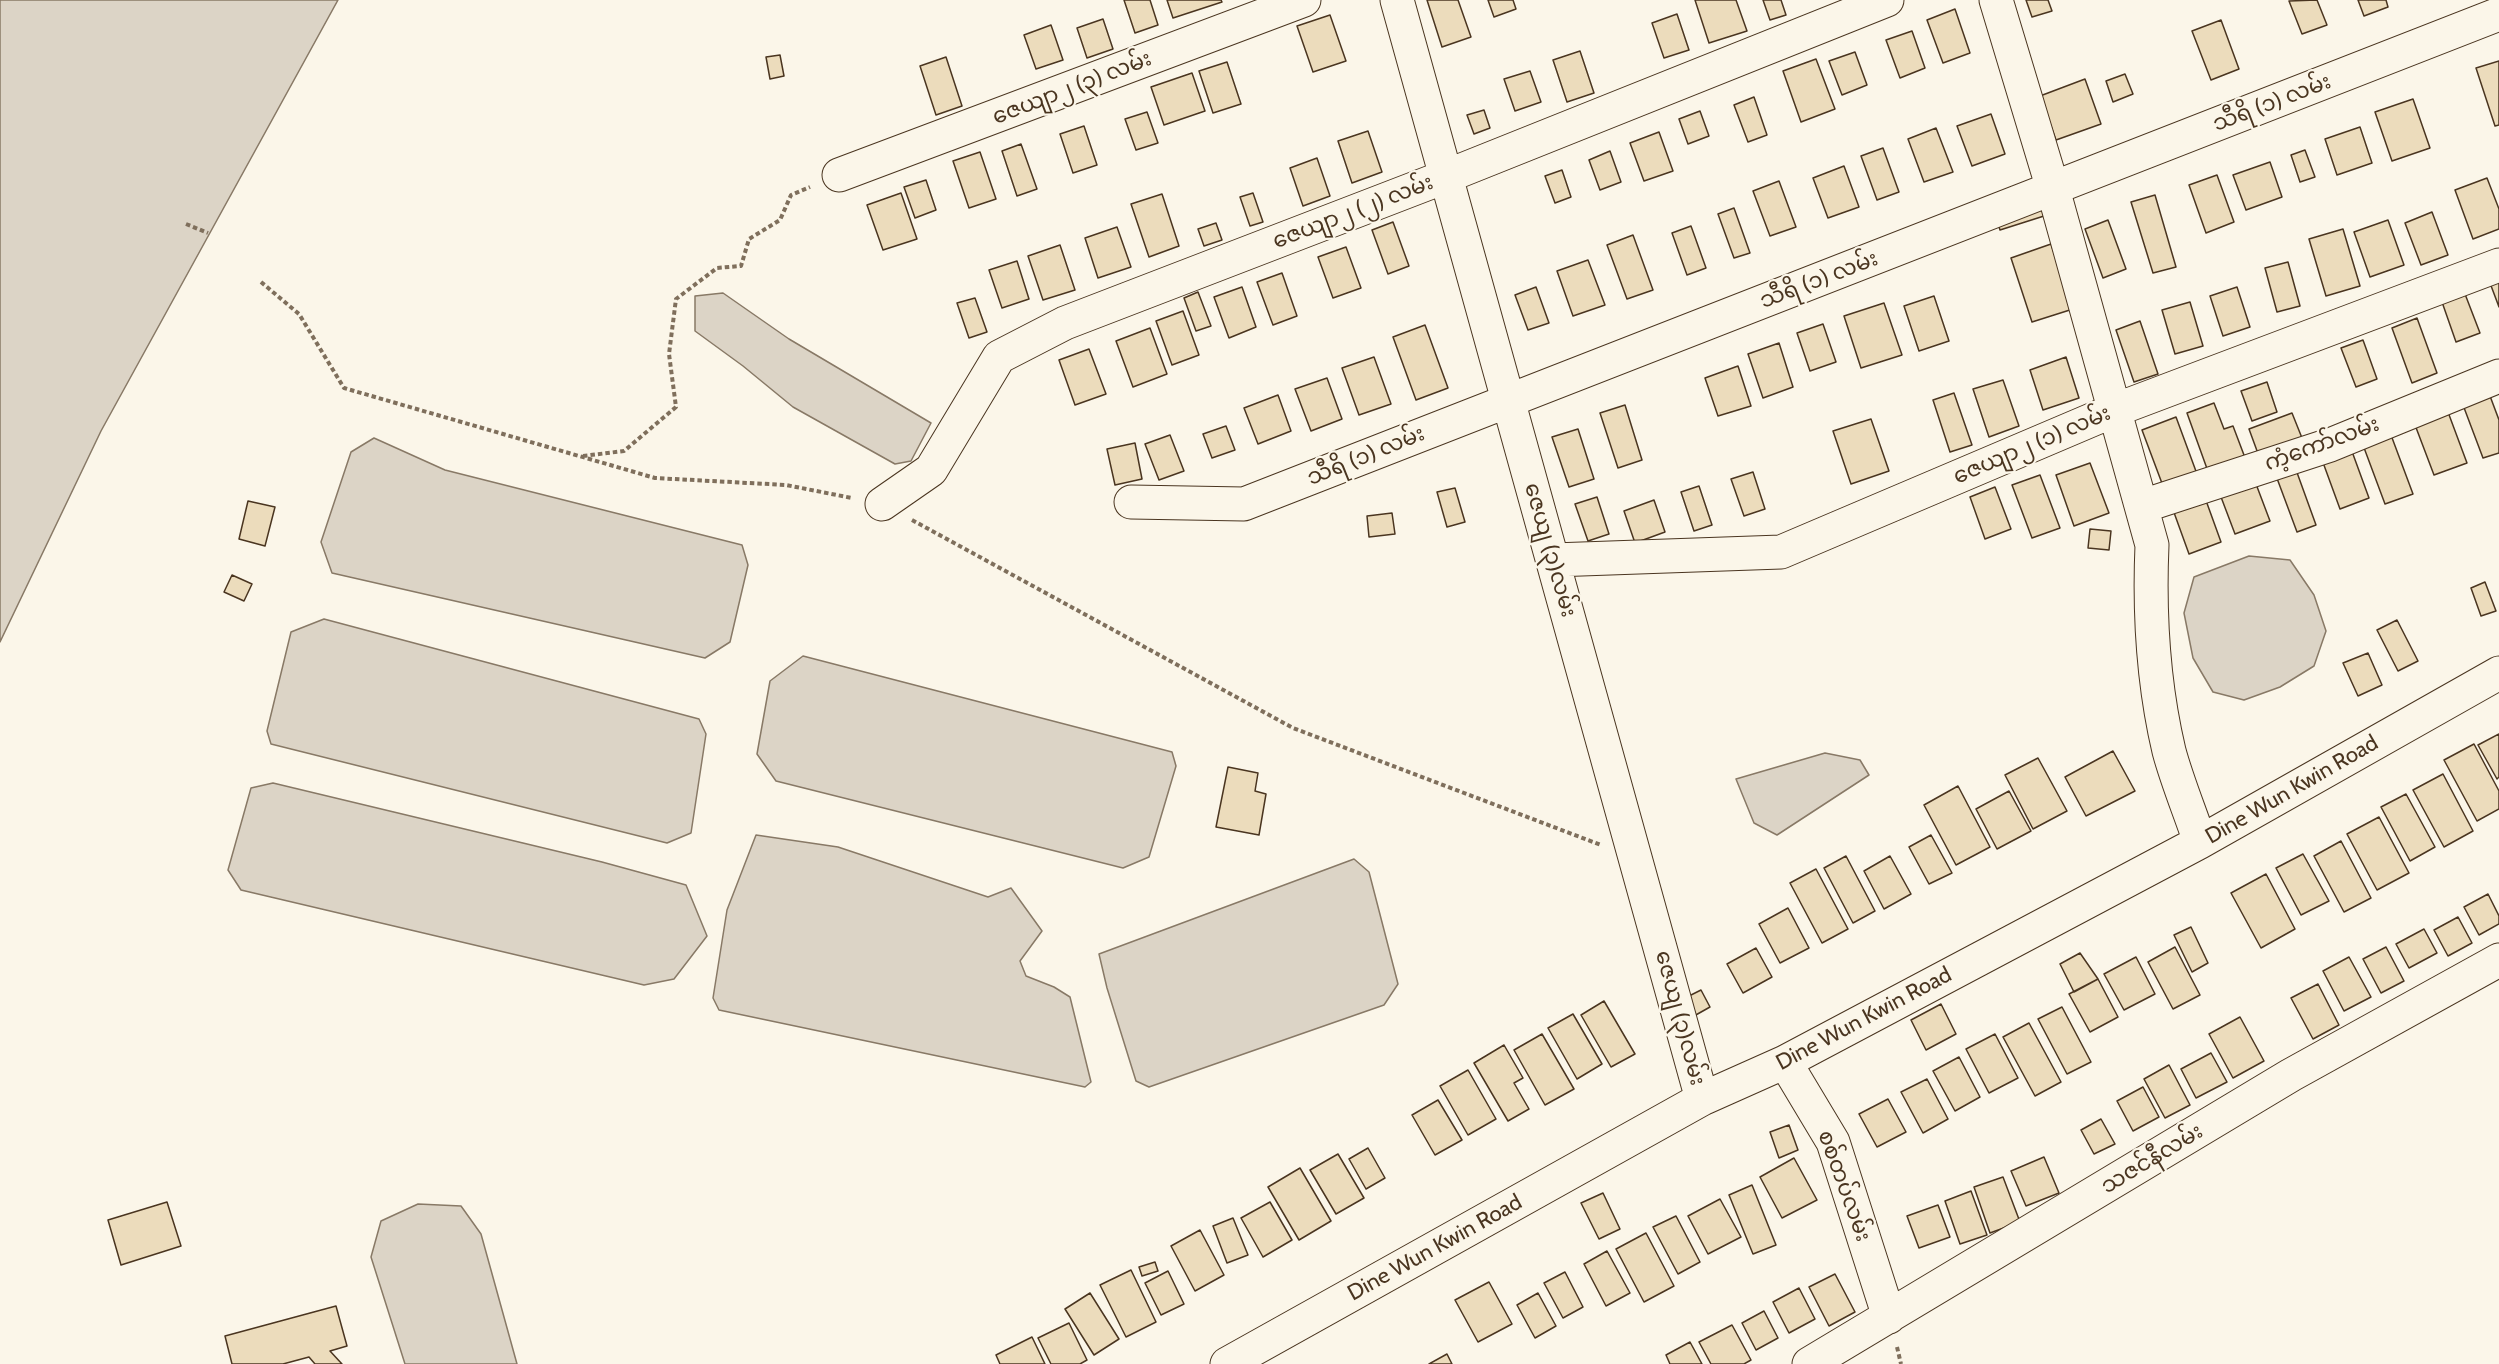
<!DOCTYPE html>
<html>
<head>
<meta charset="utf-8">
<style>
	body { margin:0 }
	canvas { display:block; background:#fbf6e9 }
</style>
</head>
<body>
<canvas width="2499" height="1364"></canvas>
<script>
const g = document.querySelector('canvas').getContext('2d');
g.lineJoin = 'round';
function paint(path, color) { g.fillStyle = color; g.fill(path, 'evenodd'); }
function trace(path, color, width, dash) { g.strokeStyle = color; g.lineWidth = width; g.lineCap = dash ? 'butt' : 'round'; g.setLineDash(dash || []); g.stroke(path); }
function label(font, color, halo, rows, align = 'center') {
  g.font = font + ' Cabin,"Noto Sans Myanmar",sans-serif'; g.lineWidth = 4.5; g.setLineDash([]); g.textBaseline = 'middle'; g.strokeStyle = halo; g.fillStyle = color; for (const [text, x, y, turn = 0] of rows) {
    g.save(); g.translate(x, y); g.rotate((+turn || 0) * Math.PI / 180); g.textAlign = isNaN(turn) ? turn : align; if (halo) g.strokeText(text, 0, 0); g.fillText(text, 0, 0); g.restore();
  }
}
const water = new Path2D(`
	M 0,0 L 338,0 L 101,431 L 0,642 Z
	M 723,293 L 789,339 L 931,423 L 911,461 L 895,464 L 793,407 L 743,366 L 695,331 L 695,296 Z
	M 374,438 L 445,470 L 742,545 L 748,565 L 730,642 L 705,658 L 332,573 L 321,542 L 351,452 Z
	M 2249,556 L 2290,560 L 2314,595 L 2326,631 L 2314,666 L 2280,687 L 2244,700 L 2213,692 L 2193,658 L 2184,613 L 2194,577 Z
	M 324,619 L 699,719 L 706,734 L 691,833 L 667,843 L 271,744 L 267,731 L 291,632 Z
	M 803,656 L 1172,752 L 1176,766 L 1149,857 L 1123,868 L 776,781 L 757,754 L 770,681 Z
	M 1825,753 L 1860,760 L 1869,775 L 1777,835 L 1754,823 L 1736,779 Z
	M 273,783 L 602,862 L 686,885 L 707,936 L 674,979 L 644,985 L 241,890 L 228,870 L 251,788 Z
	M 756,835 L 838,847 L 988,897 L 1011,888 L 1042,931 L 1020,961 L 1026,976 L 1054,987 L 1070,997 L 1091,1082 L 1085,1087 L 719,1010 L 713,998 L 727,910 Z
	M 1354,859 L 1369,872 L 1398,984 L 1384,1005 L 1149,1087 L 1136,1081 L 1107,988 L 1099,954 Z
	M 418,1204 L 461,1206 L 481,1234 L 517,1364 L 405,1364 L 371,1257 L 381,1221 Z`);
paint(water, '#dcd4c6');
trace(water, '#887966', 1.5);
const building = new Path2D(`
	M 1124,0 L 1150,0 L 1158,25 L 1135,33 Z
	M 1167,0 L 1221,0 L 1222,2 L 1173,18 Z
	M 1427,0 L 1458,0 L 1471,37 L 1442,47 Z
	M 1488,0 L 1513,0 L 1516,9 L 1494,17 Z
	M 1695,0 L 1736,0 L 1747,31 L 1709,43 Z
	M 1763,0 L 1781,0 L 1786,15 L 1770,20 Z
	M 2026,0 L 2048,0 L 2052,11 L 2032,17 Z
	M 2317,0 L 2327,25 L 2302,34 L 2289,1 Z
	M 2358,0 L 2386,0 L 2388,7 L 2364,16 Z
	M 1955,9 L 1970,53 L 1943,63 L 1927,20 Z
	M 1677,14 L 1689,50 L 1664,58 L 1652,23 Z
	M 1330,15 L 1346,61 L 1313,72 L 1297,26 Z
	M 1103,19 L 1113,49 L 1087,58 L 1077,28 Z
	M 2221,20 L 2239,69 L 2211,80 L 2192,31 Z
	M 1051,25 L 1063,60 L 1036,69 L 1024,35 Z
	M 1912,31 L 1925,68 L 1900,78 L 1886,40 Z
	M 1580,51 L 1594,93 L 1567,102 L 1553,60 Z
	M 1855,52 L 1867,85 L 1842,95 L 1829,61 Z
	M 780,55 L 784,76 L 770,79 L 766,57 Z
	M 946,57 L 962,106 L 936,115 L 920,66 Z
	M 1816,59 L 1835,109 L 1801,122 L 1783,71 Z
	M 2499,61 L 2499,125 L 2495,126 L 2476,68 Z
	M 1227,62 L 1241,104 L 1213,113 L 1199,71 Z
	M 1530,71 L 1541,102 L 1515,111 L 1504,79 Z
	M 1192,73 L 1205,111 L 1164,125 L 1151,87 Z
	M 2125,74 L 2133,94 L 2113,102 L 2106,81 Z
	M 2085,79 L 2101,124 L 2056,140 L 2040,96 Z
	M 1754,97 L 1767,135 L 1748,142 L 1734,105 Z
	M 2413,99 L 2430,148 L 2392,161 L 2375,112 Z
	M 1484,110 L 1490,128 L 1474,134 L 1467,115 Z
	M 1700,111 L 1709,136 L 1688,144 L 1679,119 Z
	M 1147,112 L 1158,143 L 1136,150 L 1125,119 Z
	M 1991,114 L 2005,154 L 1972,166 L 1957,126 Z
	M 1084,126 L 1097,165 L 1073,173 L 1060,134 Z
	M 2360,127 L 2372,163 L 2337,175 L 2325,139 Z
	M 1936,128 L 1953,172 L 1924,182 L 1908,139 Z
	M 1368,131 L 1382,172 L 1352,183 L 1338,141 Z
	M 1659,132 L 1673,171 L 1644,181 L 1630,143 Z
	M 1021,144 L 1037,189 L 1017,196 L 1002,151 Z
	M 1883,148 L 1899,192 L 1877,200 L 1861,156 Z
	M 2305,150 L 2315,177 L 2300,182 L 2291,155 Z
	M 1610,151 L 1621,182 L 1600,190 L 1589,160 Z
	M 980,152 L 996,199 L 969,208 L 953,161 Z
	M 1317,158 L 1330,196 L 1303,206 L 1290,168 Z
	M 2270,162 L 2282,197 L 2246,210 L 2233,175 Z
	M 1844,166 L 1859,207 L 1828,218 L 1813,178 Z
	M 1562,170 L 1571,197 L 1555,203 L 1545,176 Z
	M 2217,175 L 2234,222 L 2206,233 L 2189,185 Z
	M 2487,178 L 2499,209 L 2499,229 L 2473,239 L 2455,190 Z
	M 926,180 L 936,210 L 915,218 L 904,187 Z
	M 1779,181 L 1796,227 L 1770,236 L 1753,191 Z
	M 901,193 L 917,239 L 883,250 L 867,205 Z
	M 1253,193 L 1263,222 L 1250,226 L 1240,197 Z
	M 1162,194 L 1179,246 L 1149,257 L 1131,204 Z
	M 2155,195 L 2176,267 L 2153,273 L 2131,202 Z
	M 2039,200 L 2044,216 L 2000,230 L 1995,214 Z
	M 1734,208 L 1750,253 L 1734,258 L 1718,214 Z
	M 2432,212 L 2448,255 L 2421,265 L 2405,223 Z
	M 2108,220 L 2126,269 L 2103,278 L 2085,229 Z
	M 2388,220 L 2404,265 L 2370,277 L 2354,232 Z
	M 1393,222 L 1409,266 L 1388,274 L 1372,230 Z
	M 1216,223 L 1222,240 L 1204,246 L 1198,229 Z
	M 1691,226 L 1706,268 L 1687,275 L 1672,233 Z
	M 1117,227 L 1131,267 L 1098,278 L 1085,238 Z
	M 2343,229 L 2360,286 L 2326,296 L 2309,239 Z
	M 1633,235 L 1653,290 L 1627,299 L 1607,245 Z
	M 2051,244 L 2073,309 L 2032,322 L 2011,258 Z
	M 1060,245 L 1075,290 L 1043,300 L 1028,256 Z
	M 1346,247 L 1361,288 L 1333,298 L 1318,257 Z
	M 1588,260 L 1605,305 L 1573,316 L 1557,271 Z
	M 1017,261 L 1029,299 L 1002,308 L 989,270 Z
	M 2288,262 L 2300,306 L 2277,312 L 2265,268 Z
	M 1282,273 L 1297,316 L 1273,325 L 1257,282 Z
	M 2499,280 L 2499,307 L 2490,283 Z
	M 1242,287 L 1256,327 L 1229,338 L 1214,297 Z
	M 1536,287 L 1549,323 L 1528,330 L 1515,295 Z
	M 2237,287 L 2250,327 L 2223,336 L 2210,296 Z
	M 1198,292 L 1211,326 L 1196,331 L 1184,298 Z
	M 2465,294 L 2480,333 L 2456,342 L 2442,302 Z
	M 1934,296 L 1949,341 L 1919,351 L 1904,306 Z
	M 975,298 L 987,332 L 969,338 L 957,303 Z
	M 2190,302 L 2203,346 L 2175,354 L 2162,310 Z
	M 1884,303 L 1902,355 L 1861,368 L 1844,316 Z
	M 1183,311 L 1199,355 L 1172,365 L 1156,321 Z
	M 2417,318 L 2437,373 L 2412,383 L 2392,328 Z
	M 2140,321 L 2158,374 L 2134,382 L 2116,330 Z
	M 1823,324 L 1836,362 L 1810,371 L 1797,333 Z
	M 1425,325 L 1448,388 L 1416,400 L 1393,337 Z
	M 1150,328 L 1167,374 L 1133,387 L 1116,341 Z
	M 2363,340 L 2377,379 L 2356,387 L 2341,348 Z
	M 1779,343 L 1793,387 L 1763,398 L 1748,354 Z
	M 1089,349 L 1106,394 L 1075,405 L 1059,360 Z
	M 1374,357 L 1391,404 L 1359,415 L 1342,368 Z
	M 2066,357 L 2079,398 L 2043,410 L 2030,370 Z
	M 1738,366 L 1751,406 L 1718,416 L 1705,378 Z
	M 1327,378 L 1342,419 L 1311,431 L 1295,389 Z
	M 2003,380 L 2019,426 L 1989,437 L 1973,389 Z
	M 2267,382 L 2277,412 L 2252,421 L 2241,391 Z
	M 1954,393 L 1972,445 L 1950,452 L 1933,400 Z
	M 1278,395 L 1291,431 L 1258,444 L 1244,408 Z
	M 2490,396 L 2499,420 L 2499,453 L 2483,458 L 2463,405 Z
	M 2214,403 L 2224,429 L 2233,426 L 2247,463 L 2210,477 L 2187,413 Z
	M 2445,404 L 2467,463 L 2434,475 L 2412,417 Z
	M 1625,405 L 1642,460 L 1618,468 L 1600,413 Z
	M 2292,413 L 2304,443 L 2260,459 L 2249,429 Z
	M 2176,417 L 2197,474 L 2163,486 L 2142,430 Z
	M 1871,419 L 1889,471 L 1851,484 L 1833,431 Z
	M 1226,426 L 1235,450 L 1212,458 L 1203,434 Z
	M 2388,427 L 2413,494 L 2385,504 L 2360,437 Z
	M 1578,429 L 1594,479 L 1569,487 L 1552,437 Z
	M 1170,435 L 1184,471 L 1159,480 L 1145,444 Z
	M 1135,443 L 1142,479 L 1115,485 L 1107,449 Z
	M 2350,446 L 2369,498 L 2340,509 L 2321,457 Z
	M 2090,463 L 2109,513 L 2074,526 L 2056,475 Z
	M 2295,467 L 2316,525 L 2297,532 L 2275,473 Z
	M 1753,472 L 1765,509 L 1744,516 L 1731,479 Z
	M 2040,475 L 2060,528 L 2032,538 L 2012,485 Z
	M 2256,484 L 2270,521 L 2235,534 L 2221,497 Z
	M 1699,486 L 1712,525 L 1694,531 L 1681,492 Z
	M 1995,487 L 2011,529 L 1985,539 L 1970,497 Z
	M 1455,488 L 1465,522 L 1447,527 L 1437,492 Z
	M 2204,495 L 2221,542 L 2189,554 L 2172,507 Z
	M 1597,497 L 1609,534 L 1588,541 L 1575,504 Z
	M 1654,500 L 1665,532 L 1635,543 L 1624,511 Z
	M 248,501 L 275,507 L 265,546 L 239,539 Z
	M 1392,513 L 1395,534 L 1369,537 L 1367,516 Z
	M 2090,529 L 2111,531 L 2109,550 L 2088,548 Z
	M 232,575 L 252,584 L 244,601 L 224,592 Z
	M 2485,582 L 2496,611 L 2481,616 L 2471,588 Z
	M 2397,620 L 2418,661 L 2398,671 L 2377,630 Z
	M 2368,653 L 2382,685 L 2358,696 L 2343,663 Z
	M 2499,734 L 2499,777 L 2497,779 L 2478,745 Z
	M 2474,744 L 2499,791 L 2499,809 L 2477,821 L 2444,760 Z
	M 2113,751 L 2135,791 L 2086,816 L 2065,777 Z
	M 2038,758 L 2067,811 L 2033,829 L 2005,775 Z
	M 1228,767 L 1258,773 L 1255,791 L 1266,794 L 1259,835 L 1216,827 Z
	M 2443,774 L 2473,831 L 2444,847 L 2413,790 Z
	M 1958,786 L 1990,847 L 1956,865 L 1924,805 Z
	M 2009,791 L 2031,831 L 1997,849 L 1976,809 Z
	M 2406,794 L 2435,847 L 2410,861 L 2381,807 Z
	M 2379,817 L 2409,873 L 2377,890 L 2347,834 Z
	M 1931,835 L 1952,873 L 1929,884 L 1909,847 Z
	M 2341,841 L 2371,898 L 2344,912 L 2314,856 Z
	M 2303,854 L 2329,901 L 2301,915 L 2276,868 Z
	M 1846,856 L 1875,911 L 1853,923 L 1824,868 Z
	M 1890,856 L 1911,894 L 1884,909 L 1864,871 Z
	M 1816,869 L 1848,929 L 1822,943 L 1790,883 Z
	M 2266,874 L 2295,929 L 2261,948 L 2231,893 Z
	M 2488,894 L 2499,916 L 2499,924 L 2479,935 L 2464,907 Z
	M 1788,908 L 1809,948 L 1780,963 L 1759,924 Z
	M 2458,917 L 2472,943 L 2448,956 L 2434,930 Z
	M 2191,927 L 2208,963 L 2192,972 L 2174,935 Z
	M 2424,929 L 2437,953 L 2409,968 L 2396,944 Z
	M 2175,947 L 2200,995 L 2173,1009 L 2148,962 Z
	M 2386,947 L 2404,981 L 2381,993 L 2363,959 Z
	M 1756,948 L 1772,977 L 1743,993 L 1727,964 Z
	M 2080,953 L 2098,979 L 2074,992 L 2060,964 Z
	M 2136,957 L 2155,994 L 2124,1010 L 2104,974 Z
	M 2349,957 L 2371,997 L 2344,1011 L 2323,971 Z
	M 2098,979 L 2118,1017 L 2090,1032 L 2069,994 Z
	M 2318,984 L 2339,1025 L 2313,1039 L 2291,998 Z
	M 1701,990 L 1710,1007 L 1694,1016 L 1685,998 Z
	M 1604,1001 L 1635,1054 L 1611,1067 L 1581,1015 Z
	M 1941,1004 L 1956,1034 L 1926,1050 L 1911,1020 Z
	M 2062,1007 L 2091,1062 L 2067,1074 L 2038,1019 Z
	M 1573,1014 L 1602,1064 L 1577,1079 L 1548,1028 Z
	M 2240,1017 L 2264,1061 L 2233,1078 L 2209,1034 Z
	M 2029,1023 L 2061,1082 L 2035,1096 L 2003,1037 Z
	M 1542,1034 L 1574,1089 L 1545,1105 L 1514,1050 Z
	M 1995,1034 L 2018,1078 L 1989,1093 L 1966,1049 Z
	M 1504,1045 L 1523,1078 L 1514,1083 L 1529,1109 L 1508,1121 L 1474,1063 Z
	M 2211,1053 L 2227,1082 L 2196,1098 L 2181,1069 Z
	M 1959,1057 L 1980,1097 L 1955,1111 L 1933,1071 Z
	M 2169,1065 L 2190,1105 L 2165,1118 L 2144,1079 Z
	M 1468,1070 L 1496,1119 L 1468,1135 L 1440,1086 Z
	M 1927,1079 L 1948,1119 L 1923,1133 L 1901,1092 Z
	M 2143,1087 L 2159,1117 L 2133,1131 L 2117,1101 Z
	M 1888,1099 L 1906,1132 L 1877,1147 L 1859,1114 Z
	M 1438,1100 L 1462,1140 L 1435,1155 L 1412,1115 Z
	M 2101,1119 L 2115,1144 L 2094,1154 L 2081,1130 Z
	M 1789,1125 L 1798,1150 L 1779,1158 L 1770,1132 Z
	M 1368,1148 L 1385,1178 L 1366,1189 L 1349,1159 Z
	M 1338,1154 L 1364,1198 L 1336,1214 L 1310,1170 Z
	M 2044,1157 L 2059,1193 L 2026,1206 L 2011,1171 Z
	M 1794,1158 L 1817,1200 L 1782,1218 L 1760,1177 Z
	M 1300,1168 L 1331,1221 L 1299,1240 L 1268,1187 Z
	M 2003,1177 L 2020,1222 L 1990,1233 L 1974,1187 Z
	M 1752,1185 L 1776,1245 L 1753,1254 L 1729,1195 Z
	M 1971,1191 L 1987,1235 L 1960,1244 L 1945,1201 Z
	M 1603,1193 L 1620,1229 L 1599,1239 L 1581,1203 Z
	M 1720,1199 L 1741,1237 L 1708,1254 L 1688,1216 Z
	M 167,1202 L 181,1246 L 121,1265 L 108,1220 Z
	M 1270,1202 L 1292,1240 L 1263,1257 L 1241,1218 Z
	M 1938,1205 L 1950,1237 L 1919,1248 L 1907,1216 Z
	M 1676,1216 L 1700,1262 L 1678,1274 L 1653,1227 Z
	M 1233,1218 L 1248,1255 L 1227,1263 L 1213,1226 Z
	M 1200,1230 L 1224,1275 L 1195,1291 L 1171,1246 Z
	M 1646,1233 L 1674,1286 L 1644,1302 L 1616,1249 Z
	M 1607,1251 L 1630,1293 L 1606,1306 L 1584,1264 Z
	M 1155,1262 L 1158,1271 L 1142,1276 L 1139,1267 Z
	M 1131,1270 L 1156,1322 L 1126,1337 L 1100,1285 Z
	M 1168,1271 L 1184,1304 L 1161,1315 L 1145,1283 Z
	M 1565,1272 L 1583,1307 L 1563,1318 L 1544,1283 Z
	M 1835,1274 L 1855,1312 L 1829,1326 L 1809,1287 Z
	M 1489,1282 L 1512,1324 L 1478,1342 L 1455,1300 Z
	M 1799,1288 L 1815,1319 L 1789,1333 L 1773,1302 Z
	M 1090,1293 L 1119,1339 L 1094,1355 L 1065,1309 Z
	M 1538,1293 L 1556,1326 L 1535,1338 L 1517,1305 Z
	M 336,1306 L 347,1346 L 330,1351 L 342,1364 L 315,1364 L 309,1357 L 283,1364 L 232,1364 L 225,1336 Z
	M 1764,1311 L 1778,1338 L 1756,1350 L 1742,1323 Z
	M 1069,1323 L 1087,1360 L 1080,1364 L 1051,1364 L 1038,1338 Z
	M 1732,1325 L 1751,1360 L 1744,1364 L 1711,1364 L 1699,1342 Z
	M 1032,1337 L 1045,1364 L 1000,1364 L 996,1355 Z
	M 1690,1342 L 1702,1364 L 1670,1364 L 1666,1355 Z
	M 1447,1354 L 1452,1364 L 1429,1364 Z`);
paint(building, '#ecdcbc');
trace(building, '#4a3520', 1.5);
const minor = new Path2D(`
	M 1397,0 L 1702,1099
	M 1996,0 L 2053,189 L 2152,545 C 2149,614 2153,683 2169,751 C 2177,781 2190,812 2200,842
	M 839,175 L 1304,0
	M 1131,502 L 1244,504 L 2499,14
	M 882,504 L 931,470 L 999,357 L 1065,323 L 1447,176 L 1887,0
	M 2143,506 L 2330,445 L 2499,376
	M 1553,560 L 1781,552 L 2115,410 L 2499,265
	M 1785,1062 L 1833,1142 L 1889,1317
	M 1227,1364 L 1702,1099 L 1785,1062 L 2200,842 L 2499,673
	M 1809,1364 L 2291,1075 L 2499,960`);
trace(minor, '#4a3520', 35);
trace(new Path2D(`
	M 186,224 L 208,233
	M 261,282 L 299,314 L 344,388 L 655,478 L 786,485 L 852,498
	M 583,456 L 624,451 L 676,407 L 669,354 L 676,299 L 717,268 L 741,266 L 749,239 L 780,220 L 791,195 L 810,187
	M 912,520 L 1293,728 L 1601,845
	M 1897,1347 L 1901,1364`), '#7f6f5c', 4, [4.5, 3]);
trace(minor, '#fbf6e9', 33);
label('22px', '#4a3520', '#fbf6e9', [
	["ဇေယျာ၂ (၃) လမ်း",1072,88,-21],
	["သီရိ (၁) လမ်း",2272,103,-21],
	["ဇေယျာ၂ (၂) လမ်း",1353,212,-21],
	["သီရိ (၁) လမ်း",1819,280,-21],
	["ကံ့ကော်လမ်း",2322,444,-20],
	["ဇေယျာ၂ (၁) လမ်း",2032,445,-23],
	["သီရိ (၁) လမ်း",1366,456,-22],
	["ဇေယျ (၃)လမ်း",1550,550,74],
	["Dine Wun Kwin Road",2292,790,-30],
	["ဇေယျ (၃)လမ်း",1680,1018,75],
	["Dine Wun Kwin Road",1864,1019,-28],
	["သဇင်နီလမ်း",2152,1159,-31],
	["စစ်တပ်လမ်း",1844,1186,70],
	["Dine Wun Kwin Road",1435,1248,-29]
]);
</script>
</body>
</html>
